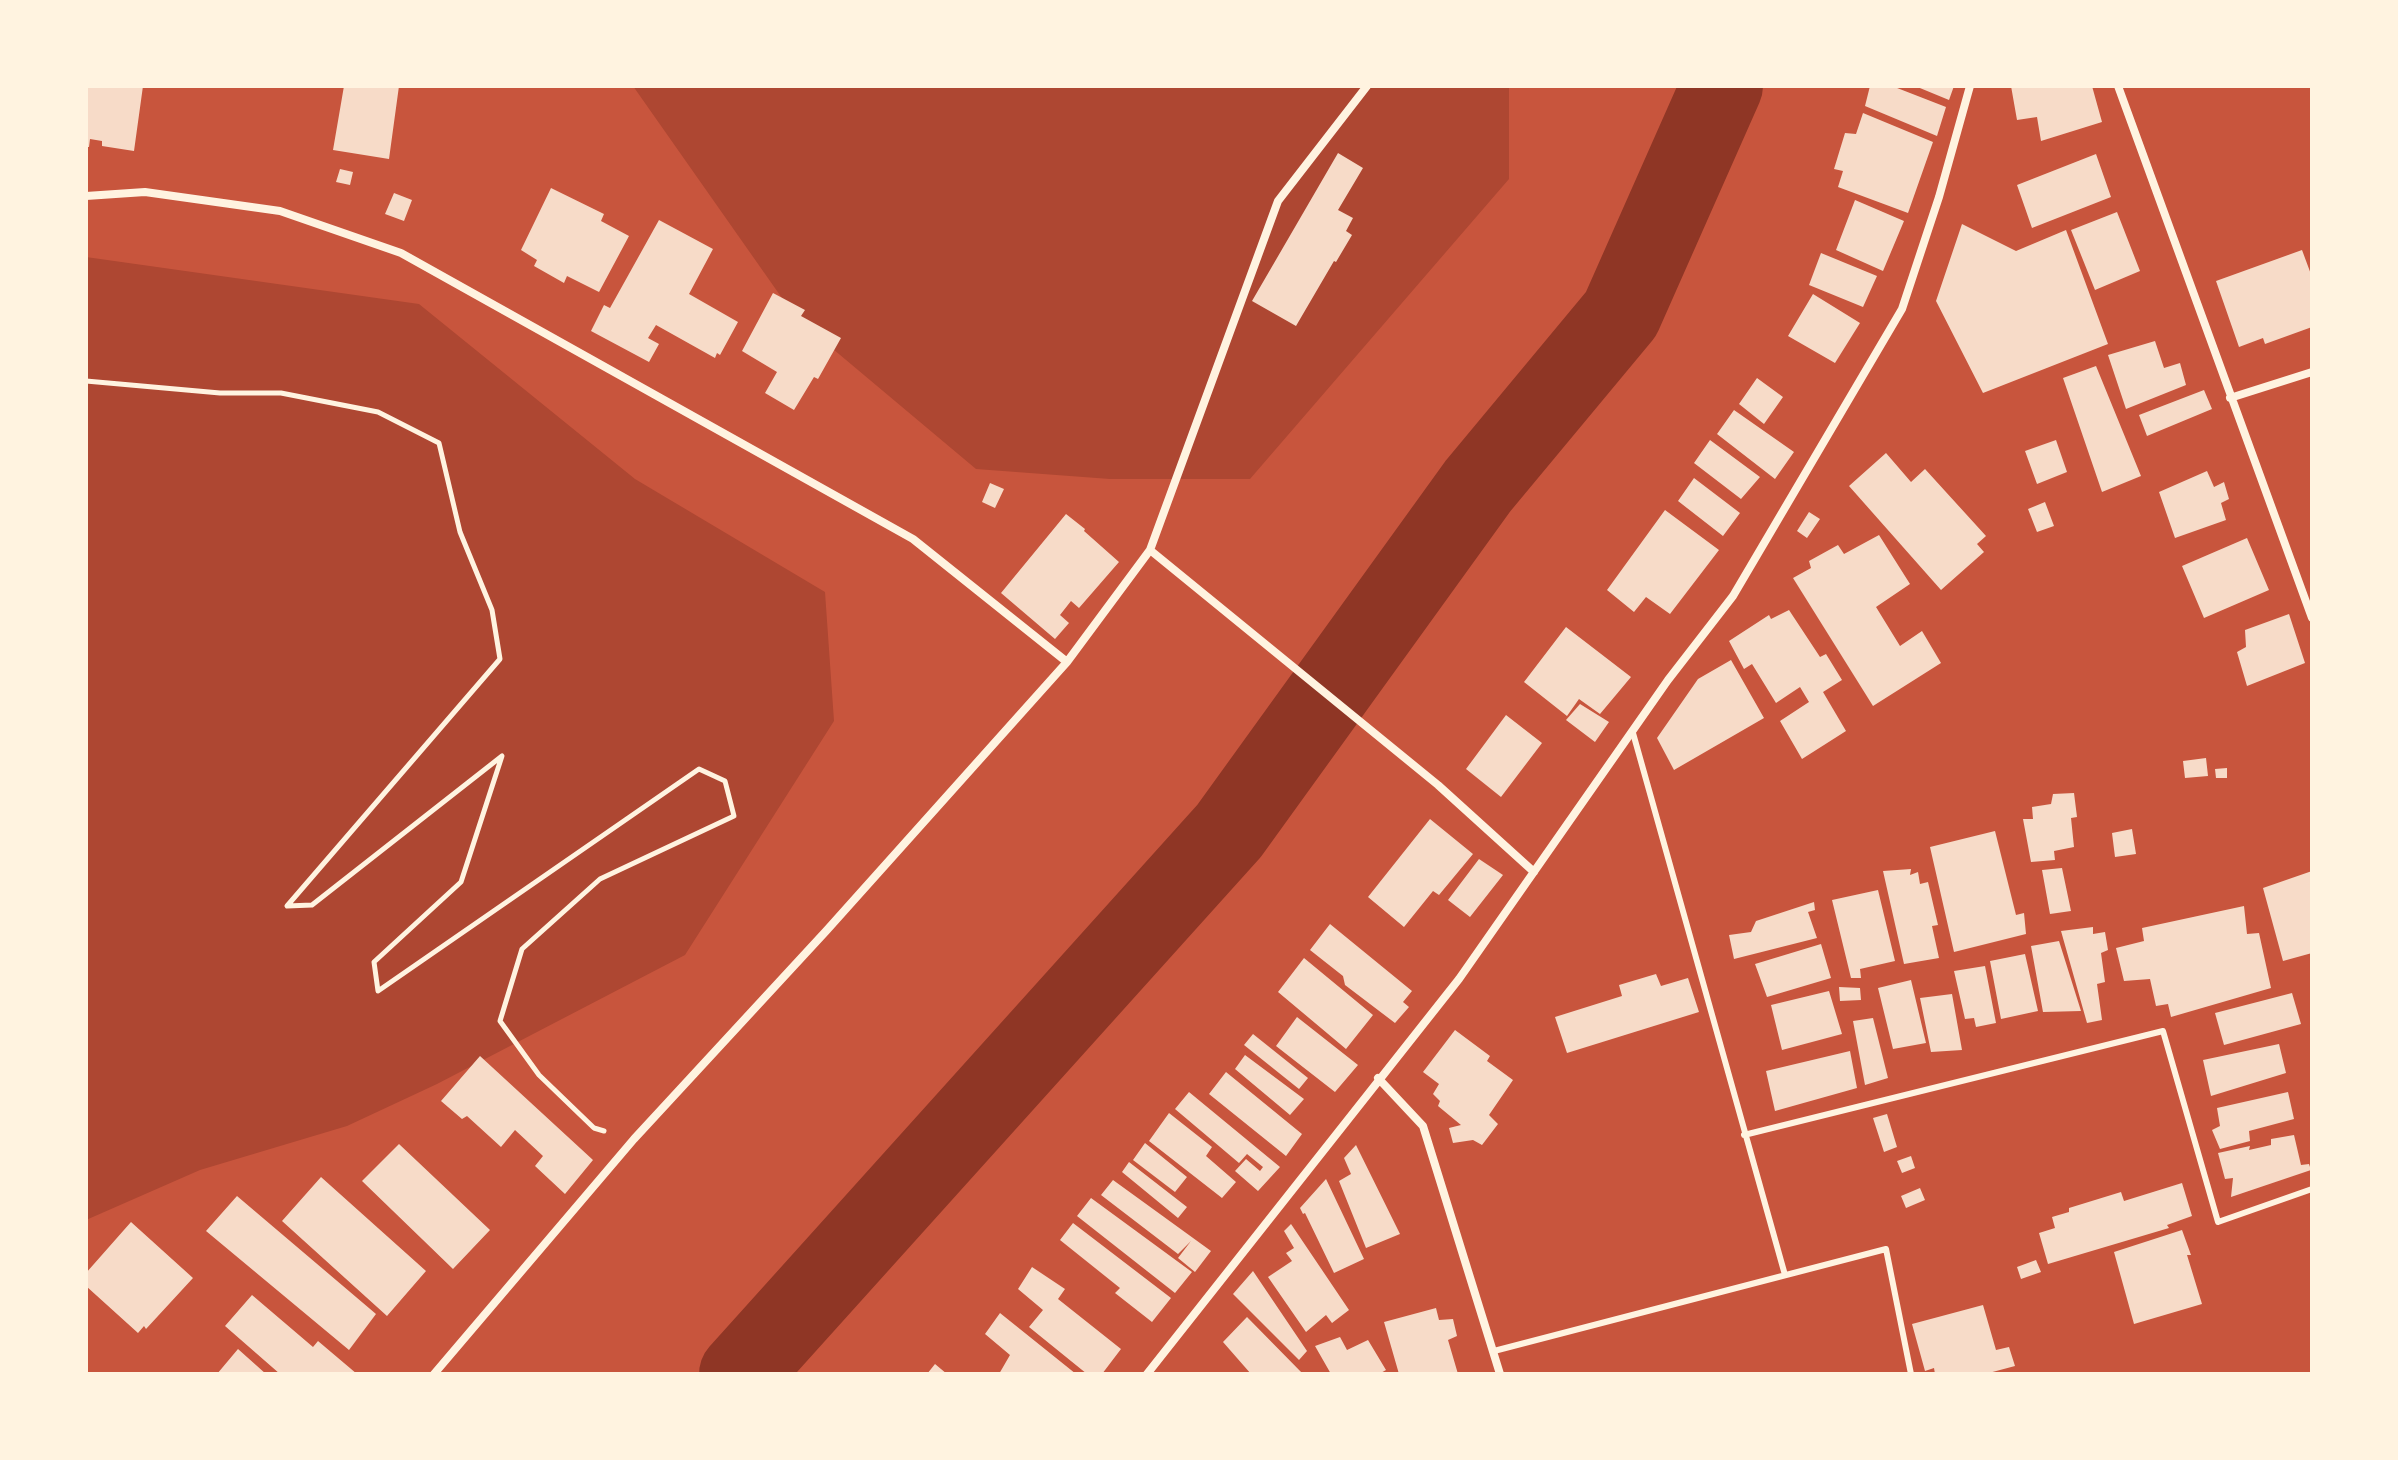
<!DOCTYPE html>
<html>
<head>
<meta charset="utf-8">
<style>
	body { margin:0 }
	#map { position:relative; width:2398px; height:1460px; overflow:hidden; background:#c8553d; font-family:"Noto Sans",sans-serif }
	canvas { display:block }
	.frame { position:absolute; inset:0; border:88px solid #fff3e0; pointer-events:none }
</style>
</head>
<body>
<div id="map">
<canvas width="2398" height="1460"></canvas>
<div class="frame"></div>
</div>
<script>
const g = document.querySelector('canvas').getContext('2d');
g.lineJoin = 'round';
function paint(path, color) { g.fillStyle = color; g.fill(path, 'evenodd'); }
function trace(path, color, width, dash) { g.strokeStyle = color; g.lineWidth = width; g.lineCap = dash ? 'butt' : 'round'; g.setLineDash(dash || []); g.stroke(path); }
paint(new Path2D(`
	M 633,86 L 1509,86 L 1509,179 L 1250,479 L 1110,479 L 976,469 L 796,318 Z
	M 86,257 L 419,304 L 635,479 L 825,592 L 834,721 L 685,955 L 437,1084 L 347,1126 L 200,1170 L 86,1220 Z`), '#ae4732');
trace(new Path2D(`
	M 740,1374 L 1229,831 L 1478,486 L 1621,314 L 1722,86`), '#8f3625', 82);
paint(new Path2D(`
	M 86,86 L 143,86 L 134,151 L 102,146 L 102,141 L 90,139 L 89,147 L 86,147 Z
	M 344,86 L 399,86 L 389,159 L 333,150 Z
	M 1870,86 L 1892,86 L 1946,107 L 1937,136 L 1865,106 Z
	M 1915,86 L 1954,86 L 1949,100 Z
	M 2011,86 L 2092,86 L 2102,122 L 2041,141 L 2037,117 L 2017,120 Z
	M 1863,113 L 1933,142 L 1908,213 L 1838,187 L 1843,171 L 1834,169 L 1845,133 L 1856,134 Z
	M 1338,153 L 1363,168 L 1338,210 L 1353,218 L 1346,231 L 1352,235 L 1336,262 L 1334,261 L 1296,326 L 1252,301 Z
	M 2096,154 L 2111,197 L 2032,228 L 2017,185 Z
	M 340,169 L 353,172 L 350,185 L 336,182 Z
	M 551,188 L 604,214 L 601,221 L 629,236 L 599,292 L 567,276 L 564,283 L 534,266 L 537,260 L 521,250 Z
	M 394,193 L 412,200 L 404,221 L 385,214 Z
	M 1855,200 L 1904,221 L 1883,271 L 1836,250 Z
	M 2117,212 L 2140,271 L 2095,290 L 2071,230 Z
	M 659,220 L 713,249 L 689,294 L 738,322 L 720,355 L 717,353 L 715,358 L 656,325 L 648,338 L 659,344 L 649,362 L 591,331 L 604,305 L 610,308 Z
	M 1962,224 L 2016,251 L 2066,230 L 2108,344 L 1983,393 L 1936,301 Z
	M 2302,250 L 2312,277 L 2312,327 L 2265,344 L 2263,338 L 2239,347 L 2216,281 Z
	M 1821,253 L 1877,276 L 1863,307 L 1809,285 Z
	M 773,293 L 805,310 L 801,316 L 841,338 L 818,379 L 814,377 L 794,410 L 765,393 L 777,372 L 742,351 Z
	M 1813,294 L 1860,323 L 1835,363 L 1788,336 Z
	M 2155,341 L 2164,368 L 2180,363 L 2186,385 L 2126,409 L 2108,355 Z
	M 2096,366 L 2141,476 L 2102,492 L 2063,378 Z
	M 1757,378 L 1783,397 L 1764,424 L 1739,404 Z
	M 2204,390 L 2212,409 L 2147,436 L 2139,415 Z
	M 1734,410 L 1794,452 L 1775,479 L 1717,434 Z
	M 1710,440 L 1760,477 L 1741,499 L 1694,463 Z
	M 2056,440 L 2067,472 L 2037,484 L 2025,451 Z
	M 1886,453 L 1911,482 L 1925,469 L 1986,536 L 1977,544 L 1984,552 L 1941,590 L 1849,486 Z
	M 2207,471 L 2214,487 L 2224,482 L 2229,499 L 2221,503 L 2226,520 L 2175,538 L 2159,492 Z
	M 1694,478 L 1740,513 L 1723,536 L 1678,501 Z
	M 990,483 L 1004,489 L 995,508 L 982,502 Z
	M 2045,502 L 2054,526 L 2037,532 L 2028,509 Z
	M 1665,510 L 1719,550 L 1670,614 L 1646,597 L 1634,612 L 1607,590 Z
	M 1809,512 L 1820,519 L 1807,538 L 1797,531 Z
	M 1066,514 L 1085,529 L 1084,531 L 1119,562 L 1079,608 L 1071,601 L 1060,615 L 1069,623 L 1055,639 L 1001,593 Z
	M 1879,535 L 1910,584 L 1876,607 L 1900,646 L 1922,631 L 1941,663 L 1873,706 L 1793,578 L 1811,568 L 1809,561 L 1838,545 L 1844,554 Z
	M 2247,538 L 2269,590 L 2204,618 L 2182,566 Z
	M 1789,610 L 1820,657 L 1826,654 L 1842,680 L 1823,692 L 1846,731 L 1802,759 L 1780,721 L 1809,702 L 1800,687 L 1776,703 L 1752,664 L 1744,669 L 1729,641 L 1769,615 L 1771,619 Z
	M 2289,614 L 2305,663 L 2247,686 L 2237,652 L 2246,647 L 2245,630 Z
	M 1566,627 L 1631,677 L 1600,714 L 1579,699 L 1567,716 L 1524,682 Z
	M 1731,660 L 1764,718 L 1674,770 L 1657,738 L 1698,679 Z
	M 1580,704 L 1609,722 L 1595,742 L 1566,720 Z
	M 1506,715 L 1542,743 L 1501,797 L 1466,769 Z
	M 2206,758 L 2208,776 L 2185,778 L 2183,761 Z
	M 2227,768 L 2227,778 L 2216,778 L 2215,769 Z
	M 2074,793 L 2077,817 L 2071,818 L 2074,847 L 2054,851 L 2055,860 L 2031,862 L 2023,819 L 2033,819 L 2032,807 L 2051,804 L 2053,794 Z
	M 1430,819 L 1473,854 L 1439,895 L 1433,891 L 1404,927 L 1368,897 Z
	M 2132,829 L 2136,854 L 2115,857 L 2112,833 Z
	M 1995,831 L 2016,915 L 2024,913 L 2026,934 L 1954,952 L 1930,847 Z
	M 1479,859 L 1503,875 L 1470,917 L 1448,900 Z
	M 2062,868 L 2071,911 L 2050,914 L 2042,870 Z
	M 1911,869 L 1910,875 L 1918,872 L 1920,884 L 1928,882 L 1938,925 L 1932,926 L 1939,958 L 1904,964 L 1883,871 Z
	M 2312,871 L 2312,953 L 2283,961 L 2263,888 Z
	M 1878,890 L 1895,961 L 1860,969 L 1861,978 L 1851,978 L 1832,900 Z
	M 1814,902 L 1815,910 L 1808,912 L 1817,938 L 1734,959 L 1729,935 L 1751,932 L 1756,921 Z
	M 2244,906 L 2247,934 L 2259,933 L 2271,988 L 2171,1017 L 2168,1004 L 2156,1006 L 2150,979 L 2124,981 L 2116,948 L 2144,941 L 2142,928 Z
	M 1330,924 L 1412,991 L 1403,1002 L 1409,1007 L 1395,1023 L 1345,985 L 1343,976 L 1310,950 Z
	M 2093,927 L 2093,934 L 2105,932 L 2108,950 L 2101,953 L 2105,982 L 2097,984 L 2102,1020 L 2087,1023 L 2061,931 Z
	M 2059,941 L 2081,1011 L 2043,1012 L 2031,946 Z
	M 1821,944 L 1831,978 L 1767,997 L 1755,964 Z
	M 2025,954 L 2038,1011 L 2001,1019 L 1990,961 Z
	M 1304,958 L 1373,1015 L 1346,1049 L 1278,992 Z
	M 1985,966 L 1996,1023 L 1976,1027 L 1974,1018 L 1965,1019 L 1954,971 Z
	M 1656,974 L 1661,986 L 1688,978 L 1699,1012 L 1567,1053 L 1555,1017 L 1622,996 L 1619,985 Z
	M 1911,980 L 1926,1043 L 1893,1049 L 1878,988 Z
	M 1839,987 L 1860,988 L 1861,1000 L 1840,1001 Z
	M 1829,991 L 1842,1034 L 1782,1050 L 1771,1005 Z
	M 2292,993 L 2301,1024 L 2224,1045 L 2215,1013 Z
	M 1952,994 L 1962,1050 L 1931,1052 L 1920,998 Z
	M 1297,1017 L 1358,1065 L 1335,1092 L 1276,1046 Z
	M 1873,1018 L 1888,1078 L 1865,1085 L 1853,1021 Z
	M 1455,1030 L 1490,1056 L 1487,1061 L 1513,1080 L 1489,1115 L 1498,1124 L 1482,1145 L 1473,1140 L 1453,1143 L 1449,1128 L 1461,1125 L 1438,1106 L 1440,1101 L 1433,1094 L 1439,1084 L 1423,1072 Z
	M 1253,1034 L 1308,1078 L 1299,1089 L 1244,1045 Z
	M 2279,1044 L 2286,1073 L 2211,1096 L 2203,1060 Z
	M 1850,1051 L 1857,1088 L 1775,1111 L 1766,1071 Z
	M 1245,1055 L 1304,1099 L 1290,1115 L 1235,1069 Z
	M 480,1056 L 593,1160 L 565,1194 L 535,1166 L 543,1156 L 515,1130 L 501,1147 L 467,1116 L 462,1119 L 441,1101 Z
	M 1226,1072 L 1302,1134 L 1286,1156 L 1209,1094 Z
	M 1189,1092 L 1280,1167 L 1258,1191 L 1235,1171 L 1246,1159 L 1260,1171 L 1263,1167 L 1247,1154 L 1239,1163 L 1175,1109 Z
	M 2288,1092 L 2294,1119 L 2249,1131 L 2250,1141 L 2220,1149 L 2212,1130 L 2220,1126 L 2217,1108 Z
	M 1169,1113 L 1212,1147 L 1206,1156 L 1236,1182 L 1222,1198 L 1149,1141 Z
	M 1887,1114 L 1897,1147 L 1884,1152 L 1873,1118 Z
	M 2294,1135 L 2301,1165 L 2309,1164 L 2311,1170 L 2231,1197 L 2233,1178 L 2225,1179 L 2218,1153 L 2250,1146 L 2249,1150 L 2271,1145 L 2271,1139 Z
	M 1145,1143 L 1187,1177 L 1175,1192 L 1133,1160 Z
	M 399,1144 L 490,1230 L 453,1269 L 362,1181 Z
	M 1356,1145 L 1400,1234 L 1366,1248 L 1339,1181 L 1351,1174 L 1344,1158 Z
	M 1911,1156 L 1915,1168 L 1902,1173 L 1897,1161 Z
	M 1129,1162 L 1187,1207 L 1178,1218 L 1122,1172 Z
	M 321,1177 L 426,1271 L 387,1316 L 282,1221 Z
	M 1326,1179 L 1364,1259 L 1334,1273 L 1305,1213 L 1303,1214 L 1300,1208 Z
	M 1113,1180 L 1211,1251 L 1195,1272 L 1178,1258 L 1191,1241 L 1178,1254 L 1101,1195 Z
	M 2182,1183 L 2192,1216 L 2167,1225 L 2169,1228 L 2048,1264 L 2039,1233 L 2055,1228 L 2052,1217 L 2069,1212 L 2069,1208 L 2121,1192 L 2124,1201 Z
	M 1920,1188 L 1925,1200 L 1906,1208 L 1901,1196 Z
	M 237,1196 L 376,1314 L 349,1350 L 206,1231 Z
	M 1091,1198 L 1192,1272 L 1175,1293 L 1077,1216 Z
	M 131,1222 L 193,1278 L 146,1329 L 144,1326 L 138,1333 L 86,1286 L 86,1273 Z
	M 1073,1223 L 1171,1298 L 1152,1322 L 1115,1293 L 1120,1288 L 1060,1240 Z
	M 1291,1224 L 1349,1310 L 1332,1323 L 1326,1315 L 1306,1332 L 1268,1277 L 1292,1261 L 1286,1253 L 1294,1248 L 1284,1231 Z
	M 2182,1230 L 2191,1255 L 2187,1255 L 2202,1304 L 2134,1324 L 2114,1252 Z
	M 2036,1260 L 2041,1272 L 2021,1279 L 2017,1267 Z
	M 1032,1267 L 1065,1289 L 1058,1299 L 1121,1349 L 1102,1374 L 1087,1374 L 1029,1327 L 1043,1310 L 1018,1289 Z
	M 1253,1271 L 1307,1351 L 1299,1360 L 1233,1294 Z
	M 252,1295 L 313,1347 L 318,1341 L 357,1374 L 280,1374 L 225,1326 Z
	M 1983,1305 L 1996,1350 L 2009,1347 L 2015,1366 L 1985,1374 L 1935,1374 L 1934,1368 L 1925,1371 L 1912,1324 Z
	M 1436,1308 L 1439,1320 L 1453,1319 L 1457,1336 L 1448,1340 L 1458,1374 L 1399,1374 L 1384,1322 Z
	M 1000,1313 L 1076,1374 L 999,1374 L 1010,1355 L 985,1334 Z
	M 1247,1317 L 1303,1374 L 1251,1374 L 1223,1342 Z
	M 1340,1337 L 1347,1350 L 1368,1340 L 1386,1370 L 1379,1374 L 1331,1374 L 1315,1346 Z
	M 238,1349 L 266,1374 L 217,1374 Z
	M 935,1364 L 947,1374 L 927,1374 Z`), '#f7dbc8');
trace(new Path2D(`
	M 86,381 L 220,393 L 281,393 L 378,412 L 439,443 L 460,532 L 492,610 L 500,659 L 287,906 L 312,905 L 502,756 L 461,882 L 374,962 L 378,991 L 699,769 L 725,781 L 734,816 L 600,879 L 522,949 L 500,1021 L 539,1075 L 594,1128 L 604,1131`), '#fff3e0', 5);
trace(new Path2D(`
	M 1633,733 L 1785,1275
	M 1744,1135 L 2163,1031 L 2218,1222 L 2312,1189
	M 1494,1351 L 1886,1249 L 1911,1374`), '#fff3e0', 6);
trace(new Path2D(`
	M 2118,86 L 2312,618
	M 86,196 L 145,192 L 280,211 L 401,253 L 913,539 L 1067,662
	M 2230,398 L 2312,372
	M 1150,550 L 1438,785 L 1534,872
	M 1378,1078 L 1423,1126 L 1500,1374
	M 434,1374 L 634,1139 L 827,930 L 1067,662 L 1150,550 L 1278,201 L 1367,86
	M 1147,1374 L 1459,979 L 1668,680 L 1733,596 L 1902,309 L 1939,197 L 1970,86`), '#fff3e0', 8);
</script>
</body>
</html>
